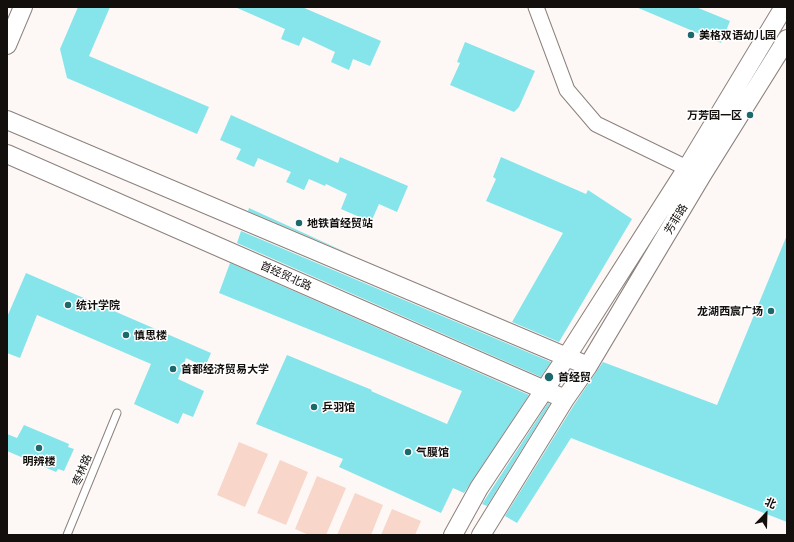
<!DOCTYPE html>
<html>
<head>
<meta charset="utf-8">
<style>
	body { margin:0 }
	#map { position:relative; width:794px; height:542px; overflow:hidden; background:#fdf8f6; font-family:Commissioner,"Noto Sans SC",sans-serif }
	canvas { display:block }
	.frame { position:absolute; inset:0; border:8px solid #130f0d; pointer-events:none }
	.north { position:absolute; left:746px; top:494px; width:40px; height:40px; -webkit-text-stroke:3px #fff; paint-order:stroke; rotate:23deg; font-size:11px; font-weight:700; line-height:16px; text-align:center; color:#130f0d }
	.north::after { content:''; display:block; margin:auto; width:14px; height:18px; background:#130f0d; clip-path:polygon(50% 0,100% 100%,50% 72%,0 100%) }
</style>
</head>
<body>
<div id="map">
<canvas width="794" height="542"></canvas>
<div class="frame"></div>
<div class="north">北</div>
</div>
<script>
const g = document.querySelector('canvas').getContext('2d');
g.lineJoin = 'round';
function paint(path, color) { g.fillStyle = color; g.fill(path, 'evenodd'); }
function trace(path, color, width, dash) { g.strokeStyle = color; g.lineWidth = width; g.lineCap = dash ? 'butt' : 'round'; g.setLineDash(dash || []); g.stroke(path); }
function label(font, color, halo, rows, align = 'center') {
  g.font = font + ' Commissioner,"Noto Sans SC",sans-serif'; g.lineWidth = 3; g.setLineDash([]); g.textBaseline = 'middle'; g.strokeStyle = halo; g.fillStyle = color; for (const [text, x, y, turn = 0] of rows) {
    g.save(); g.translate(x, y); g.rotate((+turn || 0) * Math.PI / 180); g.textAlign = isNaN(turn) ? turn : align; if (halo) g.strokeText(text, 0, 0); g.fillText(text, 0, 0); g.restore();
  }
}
paint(new Path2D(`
	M 239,442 L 268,454 L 245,507 L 217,495 Z
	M 280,460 L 308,472 L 286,525 L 257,513 Z
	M 317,476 L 346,488 L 326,535 L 309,535 L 295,529 Z
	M 355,493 L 383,505 L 371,535 L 337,535 Z
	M 392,509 L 421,521 L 415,535 L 381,535 Z`), '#f8d6c9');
paint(new Path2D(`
	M 78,7 L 110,7 L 89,56 L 209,107 L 197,134 L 67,78 L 60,49 Z
	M 235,7 L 302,7 L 381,41 L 370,66 L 353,59 L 349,70 L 331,62 L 335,52 L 303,37 L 299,46 L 281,39 L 285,29 Z
	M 636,7 L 696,7 L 730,21 L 721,43 Z
	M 465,42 L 535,71 L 519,107 L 514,112 L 450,85 L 460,63 L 457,62 Z
	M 231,115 L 338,163 L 340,157 L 408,186 L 397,212 L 379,204 L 371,222 L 341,209 L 347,194 L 326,184 L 325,186 L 309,179 L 304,190 L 286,182 L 291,172 L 258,158 L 254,167 L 236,159 L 241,149 L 220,140 Z
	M 501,157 L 586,194 L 588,190 L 632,219 L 559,342 L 512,322 L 563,233 L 486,201 L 496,179 L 493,177 Z
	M 249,208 L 352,255 L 248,211 Z
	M 241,231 L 551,362 L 541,377 L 237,243 Z
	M 787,235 L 787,522 L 571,438 L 517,523 L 505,516 L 574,405 L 603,362 L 717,405 Z
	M 230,263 L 529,395 L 464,493 L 453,488 L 441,513 L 339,467 L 343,459 L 256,424 L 287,355 L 372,390 L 371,391 L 447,424 L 462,391 L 219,293 Z
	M 26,273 L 211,353 L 205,367 L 186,358 L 178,379 L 204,391 L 193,417 L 183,413 L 178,424 L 134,404 L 151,364 L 37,315 L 20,358 L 7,353 L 7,317 Z
	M 548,403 L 550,404 L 487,506 L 482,504 Z
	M 24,425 L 69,444 L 68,447 L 74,449 L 64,471 L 58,469 L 56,472 L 7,451 L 7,434 L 17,438 Z`), '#85e5ea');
const service = new Path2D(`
	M 67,535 L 117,413`);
const minor = new Path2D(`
	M 536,7 L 567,90 L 596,124 L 697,173`);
const tertiary = new Path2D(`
	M 7,45 L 23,7
	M 7,120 L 588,366
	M 7,154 L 565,399
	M 453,535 L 479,488 L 567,356 L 687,168 L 784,7
	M 481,535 L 565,399 L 588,366 L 702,175 L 787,39`);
trace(service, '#8c817d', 9);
trace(minor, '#8c817d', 17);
trace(tertiary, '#8c817d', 20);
trace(service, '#fff', 7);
trace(minor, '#fff', 15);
trace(tertiary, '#fff', 18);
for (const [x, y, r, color] of [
	[691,35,4,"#1b686d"],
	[750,115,4,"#1b686d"],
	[299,223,4,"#1b686d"],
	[68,305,4,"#1b686d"],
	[771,311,4,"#1b686d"],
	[126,335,4,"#1b686d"],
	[173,369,4,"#1b686d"],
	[549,377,5,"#1b686d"],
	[314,407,4,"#1b686d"],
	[39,448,4,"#1b686d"],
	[408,452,4,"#1b686d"]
]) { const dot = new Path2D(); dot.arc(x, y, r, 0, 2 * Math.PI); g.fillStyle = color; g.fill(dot); trace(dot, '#fff', 1.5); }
label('bold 11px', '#130f0d', '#fff', [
	["美格双语幼儿园",699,35],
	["万芳园一区",742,115,"right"],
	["地铁首经贸站",307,223],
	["统计学院",76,305],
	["龙湖西宸广场",763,311,"right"],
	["慎思楼",134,335],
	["首都经济贸易大学",181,369],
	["首经贸",558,377],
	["乒羽馆",322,407],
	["气膜馆",416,452],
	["明辨楼",39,461,"center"]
], 'left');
label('11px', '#130f0d', '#fff', [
	["芳菲路",676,219,-59],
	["首经贸北路",286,276,24],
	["枣林路",82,470,-68]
]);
</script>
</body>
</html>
